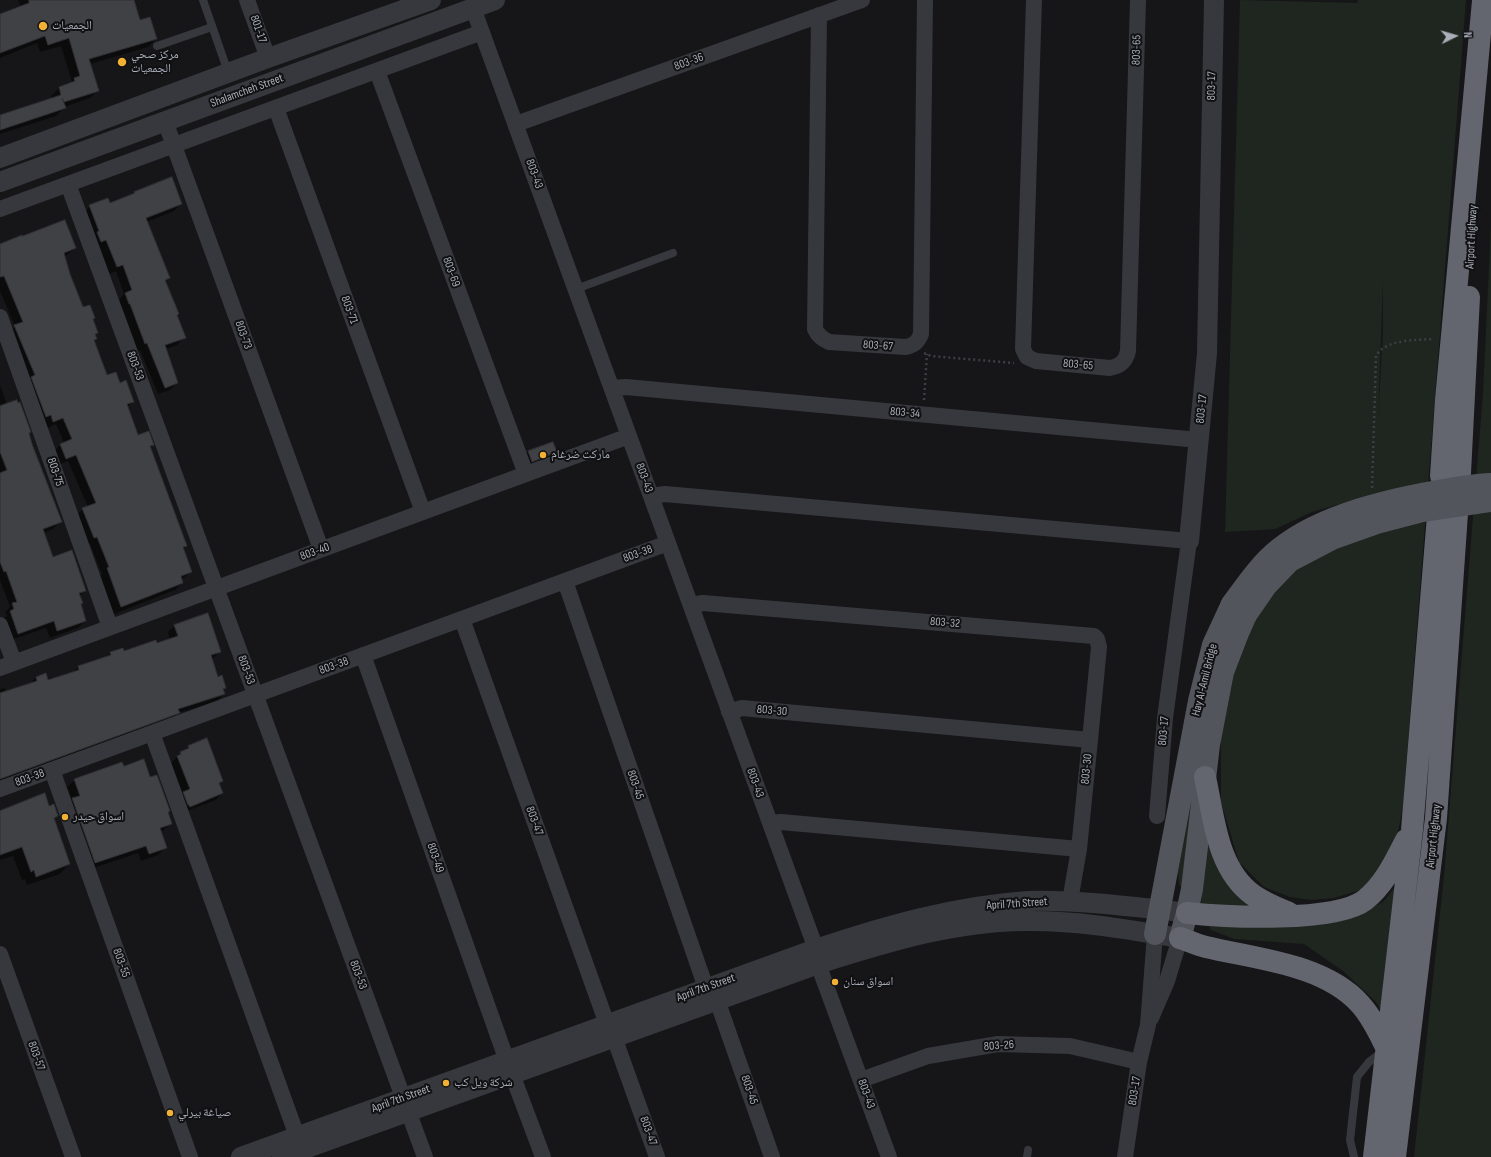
<!DOCTYPE html>
<html>
<head>
<meta charset="utf-8">
<style>
	body { margin:0 }
	#map { position:relative; width:1491px; height:1157px; overflow:hidden; background:#161618; font-family:"Sofia Sans Condensed",sans-serif }
	canvas { display:block }
	.north { position:absolute; left:1435px; top:16px; width:40px; height:40px; -webkit-text-stroke:3px #111113; paint-order:stroke; rotate:85deg; font-size:11px; font-weight:700; line-height:16px; text-align:center; color:#a8adb8 }
	.north::after { content:''; display:block; margin:auto; width:14px; height:18px; background:#a8adb8; clip-path:polygon(50% 0,100% 100%,50% 72%,0 100%) }
</style>
</head>
<body>
<div id="map">
<canvas width="1491" height="1157"></canvas>
<div class="north">N</div>
</div>
<script>
const g = document.querySelector('canvas').getContext('2d');
g.lineJoin = 'round';
function paint(path, color) { g.fillStyle = color; g.fill(path, 'evenodd'); }
function trace(path, color, width, dash) { g.strokeStyle = color; g.lineWidth = width; g.lineCap = dash ? 'butt' : 'round'; g.setLineDash(dash || []); g.stroke(path); }
function label(font, color, halo, rows, align = 'center') {
  g.font = font + ' "Sofia Sans Condensed","Noto Naskh Arabic",sans-serif'; g.lineWidth = 4; g.setLineDash([]); g.textBaseline = 'middle'; g.strokeStyle = halo; g.fillStyle = color; for (const [text, x, y, turn = 0] of rows) {
    g.save(); g.translate(x, y); g.rotate((+turn || 0) * Math.PI / 180); g.textAlign = isNaN(turn) ? turn : align; if (halo) g.strokeText(text, 0, 0); g.fillText(text, 0, 0); g.restore();
  }
}
paint(new Path2D(`
	M 1240,0 L 1357,3 L 1358,0 L 1466,0 L 1403,806 L 1398,832 L 1379,873 L 1361,890 L 1334,898 L 1311,900 L 1290,897 L 1264,887 L 1239,862 L 1221,802 L 1221,733 L 1233,672 L 1247,635 L 1261,611 L 1284,578 L 1375,494 L 1312,512 L 1275,529 L 1225,532 ZM 1383,280 L 1383,331 L 1378,422 Z
	M 1491,224 L 1491,1157 L 1414,1157 L 1444,876 L 1483,393 Z
	M 1192,782 L 1197,782 L 1183,890 L 1179,884 L 1178,873 Z
	M 1207,836 L 1234,890 L 1248,906 L 1201,905 Z
	M 1395,887 L 1381,1010 L 1376,1002 L 1343,971 L 1304,944 L 1234,939 L 1211,930 L 1208,923 L 1373,907 L 1383,902 Z`), '#1e261f');
paint(new Path2D(`
	M 18,0 L 133,0 L 139,21 L 156,39 L 148,47 L 90,64 L 98,90 L 90,98 L 64,107 L 64,108 L 56,116 L 0,134 L 0,116 L 52,99 L 51,96 L 59,88 L 69,84 L 72,82 L 61,46 L 40,52 L 37,43 L 0,58 L 0,15 L 21,7 Z
	M 135,192 L 181,204 L 174,211 L 147,222 L 168,278 L 165,281 L 184,337 L 177,345 L 166,349 L 177,383 L 170,390 L 158,394 L 140,350 L 138,351 L 123,310 L 122,311 L 118,301 L 124,294 L 116,271 L 109,274 L 83,214 L 90,206 L 110,204 L 131,196 Z
	M 0,245 L 75,248 L 67,255 L 64,257 L 82,308 L 92,320 L 97,333 L 94,335 L 95,339 L 94,341 L 107,376 L 119,384 L 133,402 L 127,407 L 138,436 L 152,445 L 150,447 L 186,545 L 183,549 L 191,572 L 181,580 L 182,583 L 175,590 L 114,614 L 100,576 L 102,574 L 90,544 L 87,545 L 75,517 L 83,509 L 88,507 L 68,461 L 58,465 L 53,452 L 60,445 L 64,443 L 56,424 L 46,429 L 8,333 L 15,327 L 0,291 Z
	M 0,385 L 7,405 L 28,434 L 60,522 L 53,529 L 44,533 L 53,558 L 85,591 L 79,596 L 80,605 L 85,621 L 78,628 L 50,638 L 46,628 L 11,640 L 3,619 L 7,616 L 5,612 L 10,607 L 0,580 Z
	M 552,444 L 556,452 L 551,457 L 527,466 L 523,457 L 528,452 Z
	M 175,625 L 220,652 L 212,659 L 218,678 L 225,688 L 223,690 L 224,694 L 217,701 L 178,713 L 172,719 L 0,783 L 0,689 L 5,688 L 6,692 L 30,684 L 36,677 L 45,674 L 47,682 L 72,673 L 78,667 L 106,657 L 110,653 L 123,652 L 170,640 L 168,632 Z
	M 188,747 L 222,781 L 219,784 L 222,793 L 216,800 L 184,812 L 177,799 L 183,793 L 171,763 L 181,752 Z
	M 123,768 L 149,779 L 167,813 L 171,824 L 161,832 L 166,847 L 158,855 L 141,861 L 138,853 L 88,870 L 65,807 L 72,800 L 67,787 L 75,780 Z
	M 49,807 L 57,816 L 53,820 L 69,864 L 60,874 L 27,885 L 25,879 L 22,880 L 13,856 L 0,860 L 0,811 Z`), '#0007');
const building = new Path2D(`
	M 29,0 L 134,0 L 140,20 L 150,17 L 157,39 L 89,59 L 99,91 L 64,102 L 62,98 L 66,108 L 0,130 L 0,115 L 61,95 L 59,87 L 75,81 L 74,78 L 80,76 L 69,38 L 48,45 L 45,36 L 0,53 L 0,14 L 29,3 Z
	M 172,177 L 182,204 L 146,218 L 170,278 L 165,280 L 179,314 L 177,315 L 186,338 L 165,345 L 178,383 L 165,388 L 147,343 L 145,344 L 130,304 L 129,304 L 125,293 L 132,290 L 123,265 L 117,267 L 106,240 L 101,242 L 97,232 L 99,231 L 89,205 L 108,198 L 110,203 L 135,193 L 134,192 Z
	M 65,220 L 76,248 L 64,253 L 70,274 L 83,307 L 90,305 L 95,318 L 93,319 L 98,333 L 95,334 L 97,339 L 94,340 L 107,375 L 116,372 L 120,383 L 126,380 L 134,402 L 127,404 L 138,435 L 149,431 L 154,445 L 150,446 L 187,546 L 183,547 L 192,572 L 181,576 L 183,583 L 121,607 L 107,568 L 109,567 L 97,537 L 94,538 L 82,508 L 96,503 L 76,455 L 66,459 L 60,444 L 72,439 L 63,418 L 53,422 L 51,415 L 46,417 L 31,377 L 35,375 L 14,325 L 23,322 L 4,276 L 0,277 L 0,244 L 22,235 L 22,236 Z
	M 17,400 L 18,403 L 20,402 L 31,432 L 29,433 L 32,444 L 62,522 L 43,529 L 53,557 L 72,550 L 86,591 L 79,593 L 83,603 L 81,604 L 86,621 L 57,631 L 54,621 L 18,634 L 10,611 L 14,609 L 12,603 L 17,602 L 6,571 L 4,572 L 0,562 L 0,473 L 7,470 L 0,452 L 0,406 Z
	M 553,442 L 557,452 L 532,462 L 528,451 Z
	M 208,613 L 221,652 L 211,655 L 218,677 L 222,675 L 226,688 L 223,689 L 225,694 L 178,709 L 180,713 L 0,779 L 0,693 L 37,681 L 36,677 L 46,673 L 48,680 L 79,670 L 78,666 L 111,655 L 110,652 L 123,648 L 124,651 L 156,640 L 157,643 L 178,636 L 174,625 Z
	M 207,738 L 223,781 L 219,783 L 223,793 L 190,807 L 189,805 L 188,805 L 183,792 L 190,789 L 177,756 L 181,754 L 180,752 L 189,748 L 188,746 Z
	M 144,759 L 150,777 L 157,775 L 170,811 L 168,812 L 172,824 L 160,828 L 167,848 L 149,854 L 146,846 L 95,863 L 72,798 L 80,796 L 74,779 L 122,762 L 124,766 Z
	M 45,793 L 49,806 L 54,804 L 58,816 L 54,818 L 70,864 L 36,877 L 34,870 L 31,872 L 22,847 L 0,855 L 0,811 Z`);
paint(building, '#404145');
trace(building, '#303034', 1);
trace(new Path2D(`
	M 924,353 L 931,356 L 1014,363
	M 924,400 L 927,354
	M 1372,488 L 1376,356 C 1385,339 1417,340 1434,339`), '#3d3f44', 2.5, [2, 3]);
trace(new Path2D(`
	M 203,0 L 228,72
	M 157,46 L 212,27
	M 576,289 L 673,253
	M 1027,1157 L 1028,1150
	M 1354,1157 L 1350,1140 L 1357,1077 L 1369,1062 L 1383,1051`), '#37383d', 8);
trace(new Path2D(`
	M 247,0 L 268,58
	M 1034,0 L 1023,349 L 1027,357 L 1036,361 L 1110,368 C 1121,366 1126,361 1128,351 L 1138,0
	M 473,8 L 816,949
	M 819,15 L 815,329 C 818,336 822,339 829,342 L 905,347 C 914,346 918,342 921,334 L 925,0
	M 377,71 L 526,474
	M 276,108 L 423,512
	M 165,121 L 321,549
	M 516,124 L 862,0
	M 68,184 L 425,1157
	M 0,209 L 482,32
	M 0,317 L 110,627
	M 612,388 L 626,387 L 1199,440
	M 651,496 L 665,494 L 1189,541 L 1165,718 L 1157,816
	M 565,581 L 706,988
	M 691,605 L 703,603 L 1094,636 L 1097,639 L 1099,647 L 1090,740
	M 462,619 L 607,1024
	M 0,625 L 14,662
	M 363,655 L 507,1061
	M 0,668 L 629,436
	M 729,712 L 742,708 L 1090,740 L 1079,849 L 781,822 L 770,823
	M 152,733 L 297,1136
	M 52,770 L 190,1157
	M 0,789 L 668,543
	M 1070,901 L 1079,849
	M 0,954 L 73,1157
	M 818,964 L 889,1157
	M 717,1000 L 772,1157
	M 1151,1018 L 1167,981 L 1180,938
	M 614,1037 L 657,1157
	M 512,1074 L 543,1157
	M 861,1080 L 928,1056 L 998,1044 L 1070,1046 L 1139,1062
	M 1125,1157 L 1139,1062 L 1148,1025 L 1155,934`), '#37383d', 16);
trace(new Path2D(`
	M 0,158 L 268,58 L 431,0
	M 0,182 L 495,0
	M 1189,541 L 1207,353 L 1214,0
	M 241,1157 L 816,949 C 885,926 954,906 1028,901 C 1054,900 1080,902 1106,904 C 1133,907 1160,909 1187,913
	M 282,1157 L 818,964 C 888,942 958,920 1032,921 C 1082,921 1131,930 1180,938`), '#37383d', 20);
trace(new Path2D(`
	M 1155,934 L 1199,701 L 1213,645 L 1232,604
	M 1180,938 L 1187,913 L 1192,889 L 1209,745 L 1223,672 L 1238,633 L 1246,615`), '#53555c', 22);
trace(new Path2D(`
	M 1460,473 L 1469,297
	M 1441,476 L 1446,400 L 1483,1
	M 1205,777 C 1214,818 1217,869 1253,895 C 1264,903 1277,908 1289,913
	M 1187,913 C 1226,917 1335,923 1365,900 C 1385,884 1395,861 1406,840
	M 1180,938 C 1189,941 1197,945 1206,947 C 1256,959 1324,964 1360,1004 C 1372,1017 1379,1033 1387,1049
	M 1374,1157 L 1412,830 L 1438,516
	M 1395,1157 L 1436,818 L 1457,513`), '#63666e', 22);
trace(new Path2D(`
	M 1232,604 C 1246,585 1260,564 1279,549 C 1322,514 1394,498 1449,489 C 1463,487 1477,484 1491,484
	M 1246,615 L 1266,586 L 1290,561 L 1332,539 L 1380,522 L 1422,511 L 1491,501`), '#53555c', 22);
for (const [x, y, r, color] of [
	[43,26,5,"#f2b134"],
	[122,62,5,"#f2b134"],
	[543,455,4,"#f2b134"],
	[65,817,4,"#f2b134"],
	[835,982,4,"#f2b134"],
	[446,1083,4,"#f2b134"],
	[170,1113,4,"#f2b134"]
]) { const dot = new Path2D(); dot.arc(x, y, r, 0, 2 * Math.PI); g.fillStyle = color; g.fill(dot); trace(dot, '#111113', 1.5); }
label('12px', '#a8adb8', '#111113', [
	["الجمعيات",52,26],
	["مركز صحي",131,55],
	["الجمعيات",131,69],
	["ماركت ضرغام",551,455],
	["اسواق حيدر",73,817],
	["اسواق سنان",843,982],
	["شركة ويل كب",454,1083],
	["صياغة بيرلي",178,1113]
], 'left');
label('12px', '#a8adb8', '#111113', [
	["801-17",258,29,71],
	["803-65",1137,50,-88],
	["803-36",689,62,-20],
	["803-17",1212,86,-89],
	["Shalamcheh Street",247,91,-20],
	["803-43",534,174,70],
	["Airport Highway",1472,237,-87],
	["803-69",451,272,70],
	["803-71",349,310,70],
	["803-73",243,335,70],
	["803-67",878,346,4],
	["803-65",1078,365,5],
	["803-53",135,366,70],
	["803-17",1202,409,-84],
	["803-34",905,413,5],
	["803-75",55,472,71],
	["803-43",644,478,70],
	["803-40",315,552,-20],
	["803-38",638,554,-20],
	["803-32",945,623,5],
	["803-38",334,666,-20],
	["803-53",246,670,70],
	["Hay Al-Amil Bridge",1205,680,-76],
	["803-30",772,711,5],
	["803-17",1164,731,-85],
	["803-30",1087,769,-84],
	["803-38",30,778,-20],
	["803-43",755,783,70],
	["803-45",635,785,71],
	["803-47",534,821,70],
	["Airport Highway",1434,836,-84],
	["803-49",435,858,71],
	["April 7th Street",1017,904,-4],
	["803-55",121,963,70],
	["803-53",358,975,70],
	["April 7th Street",706,988,-20],
	["803-26",999,1046,-4],
	["803-57",36,1056,70],
	["803-45",749,1090,71],
	["803-17",1135,1091,-81],
	["803-43",866,1094,70],
	["April 7th Street",401,1099,-20],
	["803-47",648,1131,70]
]);
</script>
</body>
</html>
